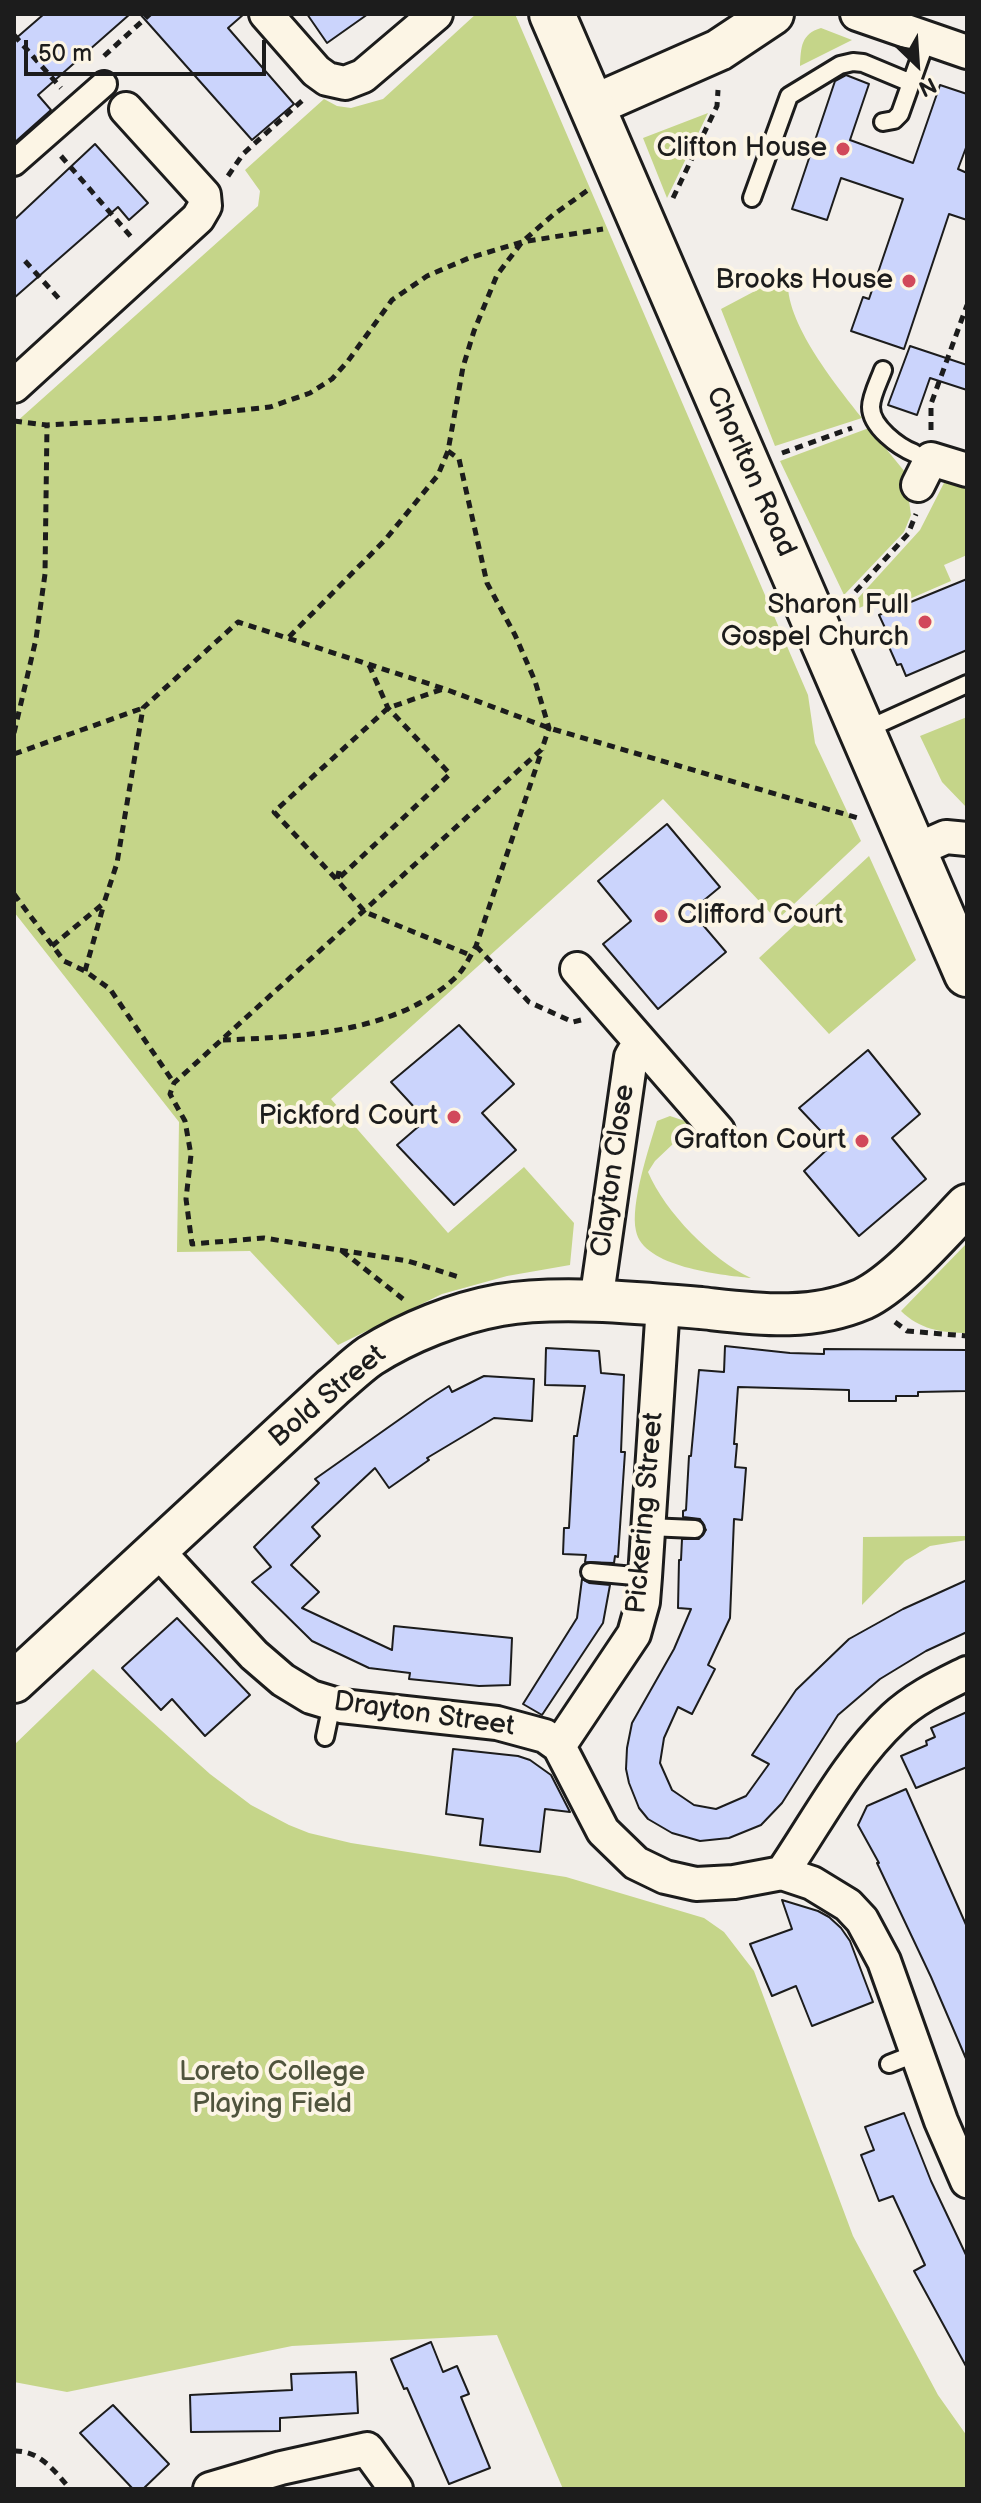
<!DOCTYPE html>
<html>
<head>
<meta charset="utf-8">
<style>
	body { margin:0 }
	#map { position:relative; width:981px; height:2503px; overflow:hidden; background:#f2eeea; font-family:"Balsamiq Sans",sans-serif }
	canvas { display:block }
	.frame { position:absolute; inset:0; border:16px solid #1c1c1c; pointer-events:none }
	.north { position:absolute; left:877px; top:24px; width:80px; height:80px; -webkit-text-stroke:6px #fcf5e5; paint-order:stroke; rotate:155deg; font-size:22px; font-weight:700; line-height:32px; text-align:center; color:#1c1c1c }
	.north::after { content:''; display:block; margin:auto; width:28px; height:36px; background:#1c1c1c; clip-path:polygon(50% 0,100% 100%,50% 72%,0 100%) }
	.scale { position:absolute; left:24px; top:40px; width:242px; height:36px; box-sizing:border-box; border:4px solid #1c1c1c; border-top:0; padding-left:10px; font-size:24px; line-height:28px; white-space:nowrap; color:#1c1c1c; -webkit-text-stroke:6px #fcf5e5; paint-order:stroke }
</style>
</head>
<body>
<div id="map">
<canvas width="981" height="2503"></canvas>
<div class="frame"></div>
<div class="north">N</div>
<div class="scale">50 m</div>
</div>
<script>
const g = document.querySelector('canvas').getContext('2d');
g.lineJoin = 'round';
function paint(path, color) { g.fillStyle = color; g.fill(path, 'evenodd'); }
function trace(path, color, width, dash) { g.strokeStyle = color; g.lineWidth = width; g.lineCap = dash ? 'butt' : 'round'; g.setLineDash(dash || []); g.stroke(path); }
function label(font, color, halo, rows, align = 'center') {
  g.font = font + ' "Balsamiq Sans",sans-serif'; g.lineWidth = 8; g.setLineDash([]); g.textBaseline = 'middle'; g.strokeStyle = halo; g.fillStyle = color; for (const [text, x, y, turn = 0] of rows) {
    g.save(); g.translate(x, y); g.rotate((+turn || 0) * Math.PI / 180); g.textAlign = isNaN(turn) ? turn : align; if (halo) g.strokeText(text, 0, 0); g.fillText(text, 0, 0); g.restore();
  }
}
paint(new Path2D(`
	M 476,14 L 515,14 L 808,695 L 815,743 L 861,841 L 777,920 L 663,799 L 331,1099 L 448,1233 L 524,1167 L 574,1223 L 570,1265 L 507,1276 L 442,1294 L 338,1345 L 250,1251 L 177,1252 L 179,1122 L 14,912 L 14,424 L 258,206 L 260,191 L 245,170 L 324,99 L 337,106 L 351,108 L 383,99 Z
	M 821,28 L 852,40 L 800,66 C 801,47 801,34 821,28 Z
	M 708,113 L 667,198 L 643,138 Z
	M 789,273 C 779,316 836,385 862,418 L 775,446 L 721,309 Z
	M 869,428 L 905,472 L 911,515 L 904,532 L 844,595 L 780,461 Z
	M 946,479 L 967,486 L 967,555 L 944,565 L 951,581 L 884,610 L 878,600 L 852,611 L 850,607 L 920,530 Z
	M 967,717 L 967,808 L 942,782 L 920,736 Z
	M 869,856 L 916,960 L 829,1034 L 759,958 Z
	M 670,1116 L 694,1124 L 655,1161 L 648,1172 C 665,1212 712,1260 751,1278 C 721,1275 643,1267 636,1231 C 630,1204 649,1148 657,1121 Z
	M 967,1243 L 967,1333 C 941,1333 919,1329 901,1311 Z
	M 967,1536 L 967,1540 L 930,1546 L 905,1561 L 862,1605 L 863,1537 Z
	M 93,1669 L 210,1774 L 251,1805 L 289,1825 L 309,1833 L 351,1843 L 566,1877 L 704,1918 L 724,1932 L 754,1971 L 853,2236 L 938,2395 L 967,2436 L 967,2489 L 563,2489 L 497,2335 L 292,2346 L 67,2392 L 14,2382 L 14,1745 Z`), '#c5d589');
const building = new Path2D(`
	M 44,14 L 130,14 L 38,95 L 51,110 L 14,143 L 14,40 Z
	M 140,14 L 244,14 L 228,28 L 294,104 L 252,140 Z
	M 307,14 L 368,14 L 327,43 Z
	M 846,75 L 869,84 L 850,140 L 913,163 L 940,85 L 967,94 L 967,145 L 958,169 L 967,173 L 967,220 L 949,214 L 904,349 L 851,331 L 863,297 L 869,299 L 903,199 L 841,178 L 827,220 L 792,209 L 835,81 Z
	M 95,144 L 148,203 L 129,220 L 118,207 L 14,298 L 14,220 Z
	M 910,346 L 967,365 L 967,390 L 930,378 L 917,415 L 888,405 Z
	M 967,579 L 967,650 L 906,676 L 901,664 L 897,665 L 882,631 L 886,630 L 879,615 Z
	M 667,824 L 720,887 L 691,911 L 726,952 L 658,1009 L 603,944 L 631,921 L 598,881 Z
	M 459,1025 L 514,1084 L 482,1113 L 516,1150 L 454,1205 L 397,1145 L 426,1120 L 391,1082 Z
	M 868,1050 L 920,1114 L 892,1138 L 926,1179 L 859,1236 L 804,1171 L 833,1144 L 799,1108 Z
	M 725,1346 L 790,1353 L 824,1354 L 824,1349 L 967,1350 L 967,1391 L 918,1392 L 918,1396 L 896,1396 L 896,1401 L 849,1401 L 849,1390 L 738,1387 L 734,1444 L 737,1444 L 735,1467 L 746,1468 L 742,1520 L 734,1519 L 730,1618 L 708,1665 L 715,1669 L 692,1714 L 678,1707 L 664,1738 L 660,1763 L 672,1790 L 694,1805 L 716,1809 L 746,1796 L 769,1764 L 752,1755 L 796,1690 L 849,1639 L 903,1609 L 967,1580 L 967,1632 L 926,1651 L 880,1679 L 838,1715 L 782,1803 L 761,1825 L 729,1838 L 700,1841 L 672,1833 L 648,1819 L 639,1808 L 629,1783 L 626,1769 L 627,1748 L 632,1723 L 674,1649 L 691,1609 L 678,1608 L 679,1560 L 681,1560 L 682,1539 L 699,1539 L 706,1530 L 700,1519 L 683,1517 L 683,1511 L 686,1510 L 689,1456 L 691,1456 L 699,1370 L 724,1372 Z
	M 546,1348 L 599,1351 L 601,1373 L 624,1375 L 621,1452 L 625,1452 L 618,1557 L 615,1556 L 614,1563 L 585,1562 L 586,1555 L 563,1554 L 564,1528 L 569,1528 L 574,1436 L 577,1436 L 585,1386 L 545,1385 Z
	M 484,1376 L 534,1379 L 532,1421 L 494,1418 L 427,1458 L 429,1460 L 389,1488 L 375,1468 L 312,1527 L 320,1536 L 291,1565 L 319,1592 L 302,1608 L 392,1650 L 394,1626 L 512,1638 L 510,1685 L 479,1686 L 409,1679 L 410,1673 L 369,1668 L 312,1641 L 252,1582 L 271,1567 L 254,1547 L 319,1483 L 315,1479 L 427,1400 L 449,1386 L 452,1392 Z
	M 582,1579 L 589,1583 L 610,1585 L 603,1623 L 542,1715 L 523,1704 L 577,1618 Z
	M 177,1618 L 250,1695 L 205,1736 L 172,1699 L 161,1710 L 122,1668 Z
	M 967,1712 L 967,1767 L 916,1788 L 901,1756 L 927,1745 L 926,1741 L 935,1737 L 931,1728 Z
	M 453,1749 L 518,1756 L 530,1760 L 551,1775 L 570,1812 L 545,1809 L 540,1852 L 480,1845 L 483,1819 L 446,1814 Z
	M 906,1789 L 967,1927 L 967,2061 L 931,1977 L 877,1863 L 879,1863 L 858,1825 L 867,1806 Z
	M 782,1900 L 818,1911 L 829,1917 L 841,1928 L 850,1941 L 873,2002 L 812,2026 L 796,1986 L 772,1996 L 750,1944 L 792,1929 Z
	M 904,2113 L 931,2181 L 967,2257 L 967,2368 L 914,2271 L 925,2265 L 893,2196 L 879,2201 L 861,2155 L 874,2150 L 865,2127 Z
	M 431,2342 L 443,2372 L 457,2366 L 469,2394 L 461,2397 L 490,2468 L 449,2484 L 407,2388 L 404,2389 L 391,2359 Z
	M 356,2372 L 358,2413 L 280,2418 L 280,2431 L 191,2432 L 190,2395 L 292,2390 L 291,2374 Z
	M 113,2405 L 169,2464 L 143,2489 L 133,2489 L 80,2433 Z`);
paint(building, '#cbd4fc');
trace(building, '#1c1c1c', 2);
const service = new Path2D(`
	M 883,122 L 894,120 L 900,114 L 927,38
	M 752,198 L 789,96 L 840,65 L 853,62 L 863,63 L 911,83
	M 883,370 C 879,381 871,396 871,407 C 871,427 899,447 914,453
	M 863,731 L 967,684
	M 648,1527 L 695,1529
	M 590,1572 L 645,1577
	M 325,1737 L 332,1704
	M 889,2064 L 917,2053`);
const pedestrian = new Path2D(`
	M 14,163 L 104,84`);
const minor = new Path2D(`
	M 266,14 L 316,71 L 327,79 L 345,83 L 363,76 L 436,14
	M 857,14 L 967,52
	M 14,386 L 198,218 L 205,206 L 204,195 L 126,109
	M 918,485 L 931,459 L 967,470
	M 914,851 L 946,837 L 967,839
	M 577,969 L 718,1131
	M 596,1302 L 631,1057 L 640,1042
	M 156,1549 L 254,1655 L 283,1680 L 311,1697 L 341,1706 L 497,1723 L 545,1736 L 559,1746 L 603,1831 L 636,1863 L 665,1877 L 696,1884 L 734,1882 L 782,1873 L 812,1883 L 848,1905 L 862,1920 L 884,1961 L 941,2121 L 967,2181
	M 559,1746 L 634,1634 L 643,1602 L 645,1577 L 663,1305
	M 782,1873 C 817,1822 848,1761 894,1718 C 915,1698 941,1686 967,1673
	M 210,2489 L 281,2468 L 367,2449 L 396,2489`);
const tertiary = new Path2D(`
	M 592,106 L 719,50 L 773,14
	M 14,1682 L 333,1387 C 345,1377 357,1365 370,1356 C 408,1332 456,1313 500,1305 C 558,1295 642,1303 701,1308 C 757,1314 810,1322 863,1299 C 897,1283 940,1233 967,1205`);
const secondary = new Path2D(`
	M 552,14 L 967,974`);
trace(service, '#1c1c1c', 22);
trace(pedestrian, '#1c1c1c', 30);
trace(minor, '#1c1c1c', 38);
trace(tertiary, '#1c1c1c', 46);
trace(secondary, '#1c1c1c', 50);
trace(new Path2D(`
	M 14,35 L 61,88
	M 104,56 L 150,14
	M 61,156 L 133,239
	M 228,176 L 243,154 L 305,98
	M 673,198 L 717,106 L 718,90
	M 25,261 L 62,302
	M 14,421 L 47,425 L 167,418 L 270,407 L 310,393 L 332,379 L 348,361 L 392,300 L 427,276 L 469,258 L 522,242 L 603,229
	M 931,430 L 931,404 L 967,305
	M 448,451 L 459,459 L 487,583 L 515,635 L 535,681 L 549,728 L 542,749 L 174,1083 L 170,1094 L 185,1121 L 191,1155 L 186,1199 L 192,1244 L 264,1238 L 408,1261 L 459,1277
	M 782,453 L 852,428
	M 846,602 L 908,534 L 916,514
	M 289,637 L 385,540 L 438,475 L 448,451 L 463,367 L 474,331 L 497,275 L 522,242 L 553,215 L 588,190
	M 369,665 L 388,708 L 450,774 L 337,880 L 274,812 L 388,708 L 443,689
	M 14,733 L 36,639 L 45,574 L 47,425
	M 14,754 L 143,708
	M 339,871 L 337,880 L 365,912 L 470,955
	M 14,894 L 64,961 L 85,971 L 110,989 L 174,1083
	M 52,946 L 104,903 L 117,863 L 143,708 L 238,622 L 445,689 L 549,728 L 858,818
	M 476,946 L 529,1002 L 573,1022 L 581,1020
	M 85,971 L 104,904
	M 223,1040 C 300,1037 397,1033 456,977 C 465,968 470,956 476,946 L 542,750
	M 342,1251 L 403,1299
	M 895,1322 L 907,1331 L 967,1336
	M 14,2451 C 39,2450 55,2471 70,2489`), '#1c1c1c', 5, [8, 6]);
trace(service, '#fcf5e5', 16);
trace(pedestrian, '#fcf5e5', 24);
trace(minor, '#fcf5e5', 32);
trace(tertiary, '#fcf5e5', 40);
trace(secondary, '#fcf5e5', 44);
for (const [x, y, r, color] of [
	[843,149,8,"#d1495b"],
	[909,281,8,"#d1495b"],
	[925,622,8,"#d1495b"],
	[661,916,8,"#d1495b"],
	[454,1117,8,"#d1495b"],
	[862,1141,8,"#d1495b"]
]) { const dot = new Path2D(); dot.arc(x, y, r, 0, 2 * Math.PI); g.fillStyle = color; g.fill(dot); trace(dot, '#fcf5e5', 3); }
label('28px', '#1c1c1c', '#fcf5e5', [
	["Clifton House",827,149],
	["Brooks House",893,281],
	["Sharon Full",909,606],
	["Gospel Church",909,638],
	["Clifford Court",677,916,"left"],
	["Pickford Court",438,1117],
	["Grafton Court",846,1141]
], 'right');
label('28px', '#1c1c1c', '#fcf5e5', [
	["Chorlton Road",750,472,66],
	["Clayton Close",614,1171,-82],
	["Bold Street",328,1397,-40],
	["Pickering Street",646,1513,-85],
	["Drayton Street",424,1715,8]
]);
label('28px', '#4f543d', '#fcf5e5', [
	["Loreto College",272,2073],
	["Playing Field",272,2105]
]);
</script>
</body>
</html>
